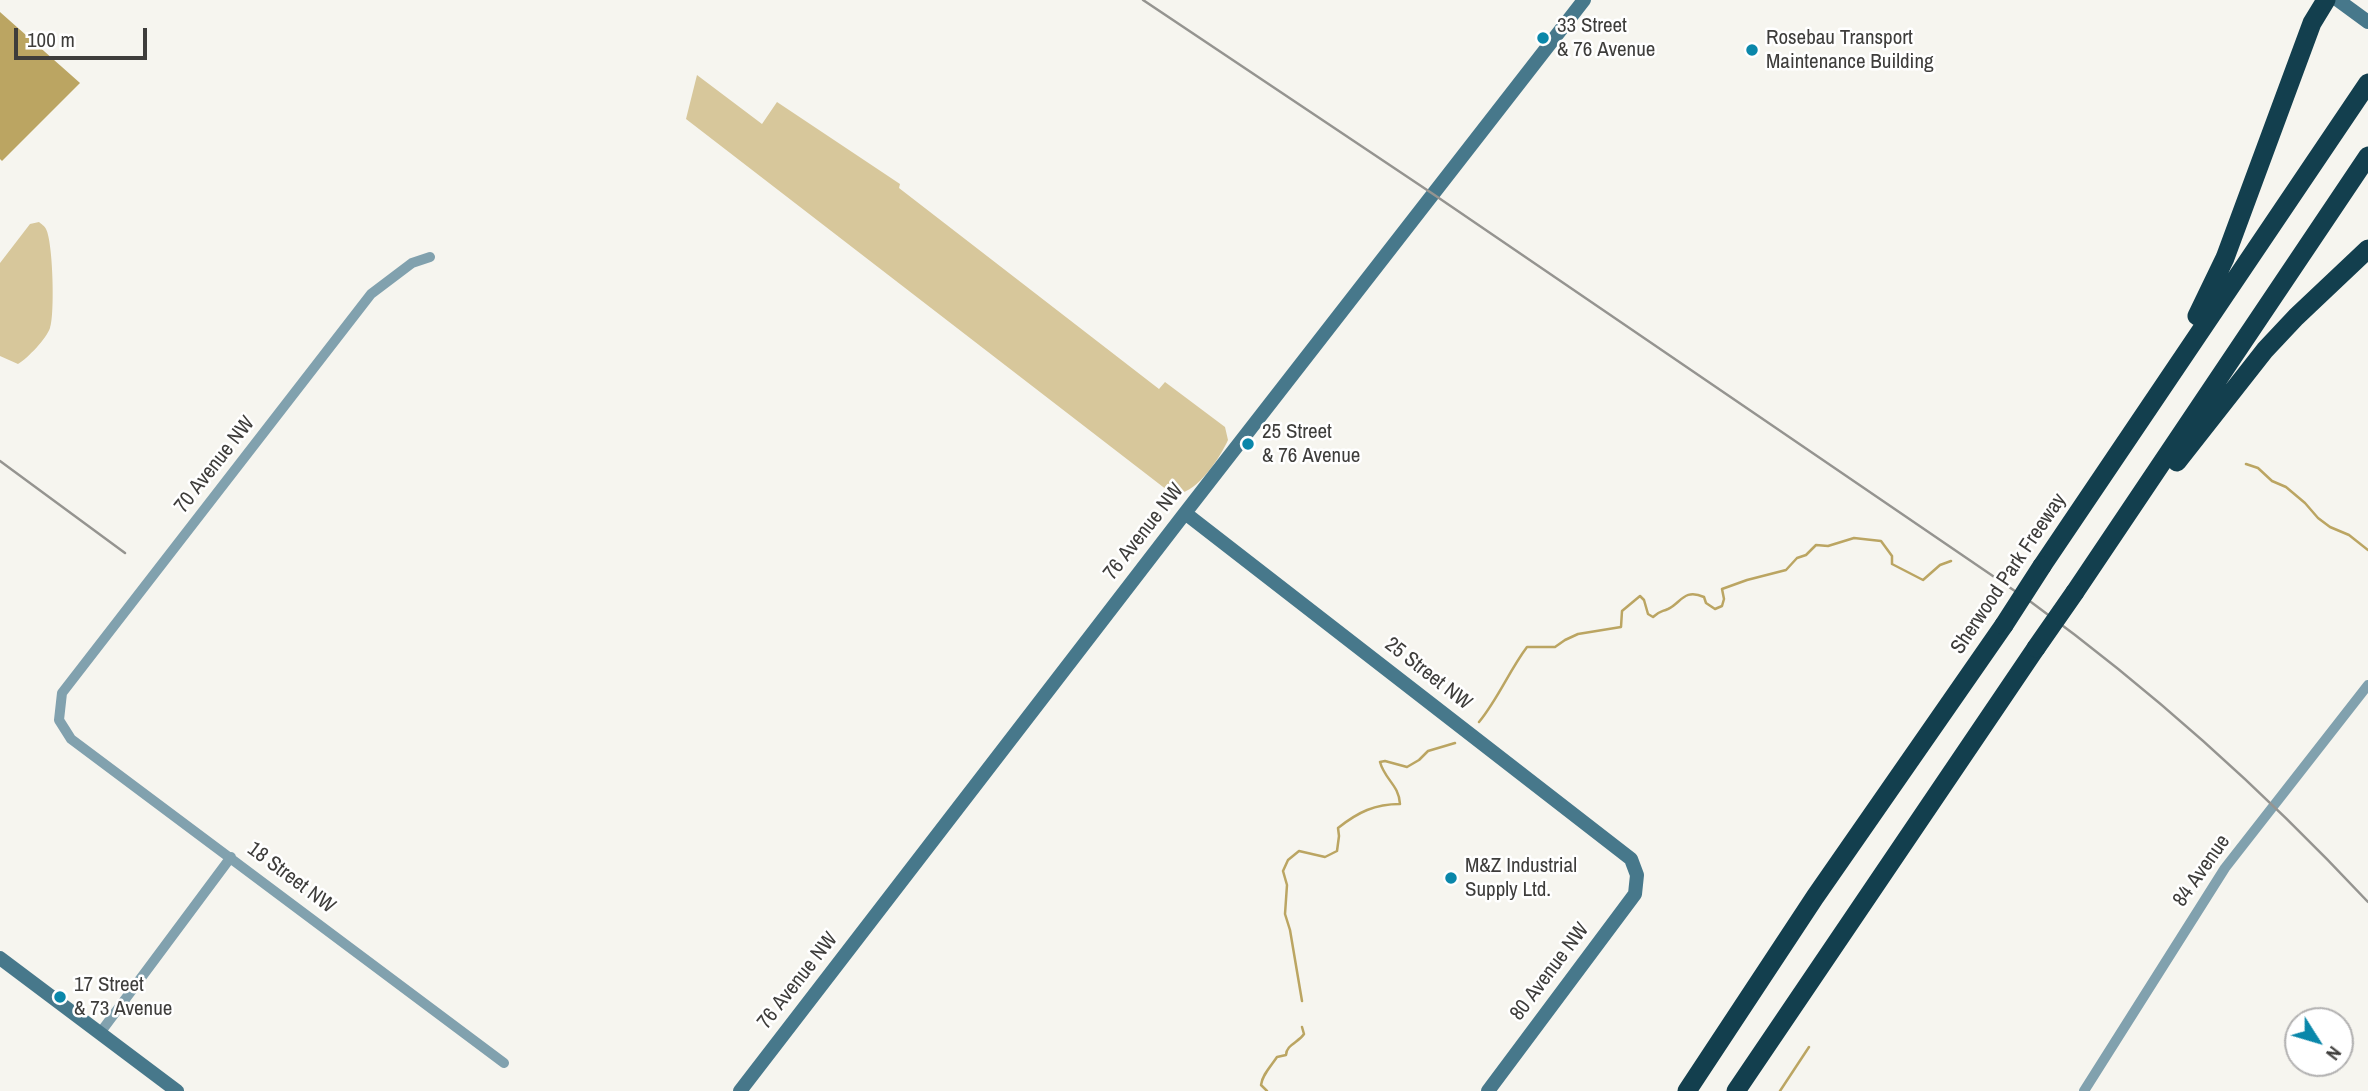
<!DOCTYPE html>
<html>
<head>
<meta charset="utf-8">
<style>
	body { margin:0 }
	#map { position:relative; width:2368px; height:1091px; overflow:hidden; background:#f6f5ef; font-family:"Archivo Narrow",sans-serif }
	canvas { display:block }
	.north { position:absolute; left:2284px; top:1007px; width:70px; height:70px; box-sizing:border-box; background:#fff; border:2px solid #b2b1b1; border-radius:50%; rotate:127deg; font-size:19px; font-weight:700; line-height:28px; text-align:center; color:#3e3d3b }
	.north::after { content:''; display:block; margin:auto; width:24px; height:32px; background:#0a87aa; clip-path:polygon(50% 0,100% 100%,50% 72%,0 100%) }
	.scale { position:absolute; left:14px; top:28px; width:133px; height:32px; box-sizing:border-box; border:4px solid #3e3d3b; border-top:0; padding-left:9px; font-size:21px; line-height:24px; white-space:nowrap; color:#3e3d3b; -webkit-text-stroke:5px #fff; paint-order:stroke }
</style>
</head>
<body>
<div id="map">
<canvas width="2368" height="1091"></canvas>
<div class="north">N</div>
<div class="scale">100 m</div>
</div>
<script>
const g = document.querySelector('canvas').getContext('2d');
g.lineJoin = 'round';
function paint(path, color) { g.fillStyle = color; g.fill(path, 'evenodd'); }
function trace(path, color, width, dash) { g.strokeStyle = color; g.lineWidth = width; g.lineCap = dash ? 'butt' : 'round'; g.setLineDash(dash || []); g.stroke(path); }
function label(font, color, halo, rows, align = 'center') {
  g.font = font + ' "Archivo Narrow",sans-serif'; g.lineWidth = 5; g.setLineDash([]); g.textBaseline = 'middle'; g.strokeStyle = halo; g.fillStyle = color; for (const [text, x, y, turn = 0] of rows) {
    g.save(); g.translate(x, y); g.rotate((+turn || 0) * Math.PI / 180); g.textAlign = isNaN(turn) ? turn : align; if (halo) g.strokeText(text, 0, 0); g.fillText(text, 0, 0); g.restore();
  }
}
paint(new Path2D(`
	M 697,75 L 762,124 L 777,102 L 900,184 L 899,188 L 1159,389 L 1165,382 L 1225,427 L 1228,440 C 1221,456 1197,493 1178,493 C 1174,493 1170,491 1167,490 L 686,119 Z
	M 39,222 C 41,224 45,226 46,229 C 53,242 55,315 50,328 C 46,339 28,358 18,364 L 0,356 L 0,263 L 30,224 Z`), '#d7c79b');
paint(new Path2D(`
	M 0,12 L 80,83 L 2,161 L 0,159 Z`), '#bba562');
trace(new Path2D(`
	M 2246,464 L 2258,468 L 2272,481 L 2286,487 L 2305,503 L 2318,518 L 2330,527 L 2349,535 L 2368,550
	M 1479,722 C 1498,699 1509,671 1527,647 L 1555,647 L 1565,640 L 1578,634 L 1621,627 L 1622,611 L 1640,596 L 1644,600 L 1648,614 L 1653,617 C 1659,611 1661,612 1668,609 C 1681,603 1684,588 1704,597 L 1706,603 L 1715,609 L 1722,606 L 1724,599 L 1722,589 L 1747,580 L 1786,570 L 1797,558 L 1806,555 L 1816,545 L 1828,546 L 1854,538 L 1881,541 L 1892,556 L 1892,564 L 1923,580 L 1940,565 L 1951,561
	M 1302,1001 L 1290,930 L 1285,914 L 1287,885 L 1283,871 L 1288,860 L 1299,851 L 1325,857 L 1337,851 L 1339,836 L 1338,828 C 1358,812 1375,804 1400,804 C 1399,785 1385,780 1380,762 L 1385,761 L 1407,767 L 1419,760 L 1428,751 L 1455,743
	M 1267,1091 L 1261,1085 C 1262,1075 1271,1066 1277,1057 L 1286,1055 C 1286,1045 1299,1042 1304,1034 L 1302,1027
	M 1780,1091 L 1809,1047`), '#bba562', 2.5);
trace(new Path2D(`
	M 430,257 L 412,263 L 371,294 L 62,693 L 59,720 L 71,739 L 504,1063
	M 100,1033 L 231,857
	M 2084,1091 L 2225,868 L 2368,685`), '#81a1ae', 10);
trace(new Path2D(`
	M 2338,0 L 2368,22
	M 1185,513 L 1631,859 L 1637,875 L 1635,894 L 1488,1091
	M 0,958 L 177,1091
	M 740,1091 L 1185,513 L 1584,0`), '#47788b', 14);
trace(new Path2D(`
	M 2197,316 L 2225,258 L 2312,23 L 2326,0
	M 2177,462 L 2265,350 L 2296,317 L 2368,249
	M 2042,566 L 2368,83
	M 2075,592 L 2368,156
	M 1687,1091 L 1815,897 L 2004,625
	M 1736,1091 L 2036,648`), '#133f4e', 19);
trace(new Path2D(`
	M 1143,0 L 1433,194 L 2031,602 C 2153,691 2265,792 2368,902
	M 0,461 L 125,553`), '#959490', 2.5);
trace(new Path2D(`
	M 2004,625 L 2042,566
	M 2036,648 L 2075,592`), '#133f4e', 19);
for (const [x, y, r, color] of [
	[1543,38,7,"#0a87aa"],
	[1752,50,7,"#0a87aa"],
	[1248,444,7,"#0a87aa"],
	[1451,878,7,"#0a87aa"],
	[60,997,7,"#0a87aa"]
]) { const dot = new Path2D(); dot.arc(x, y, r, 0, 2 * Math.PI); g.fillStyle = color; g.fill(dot); trace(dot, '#fff', 2.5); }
label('21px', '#3e3d3b', '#fff', [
	["33 Street",1557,26],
	["& 76 Avenue",1557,50],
	["Rosebau Transport",1766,38],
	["Maintenance Building",1766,62],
	["25 Street",1262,432],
	["& 76 Avenue",1262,456],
	["M&Z Industrial",1465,866],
	["Supply Ltd.",1465,890],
	["17 Street",74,985],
	["& 73 Avenue",74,1009]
], 'left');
label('21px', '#3e3d3b', '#fff', [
	["70 Avenue NW",215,465,-52],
	["76 Avenue NW",1144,532,-52],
	["Sherwood Park Freeway",2009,574,-56],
	["25 Street NW",1428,674,38],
	["84 Avenue",2202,871,-55],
	["18 Street NW",291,878,37],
	["80 Avenue NW",1550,972,-53],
	["76 Avenue NW",798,981,-52]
]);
</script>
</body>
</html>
